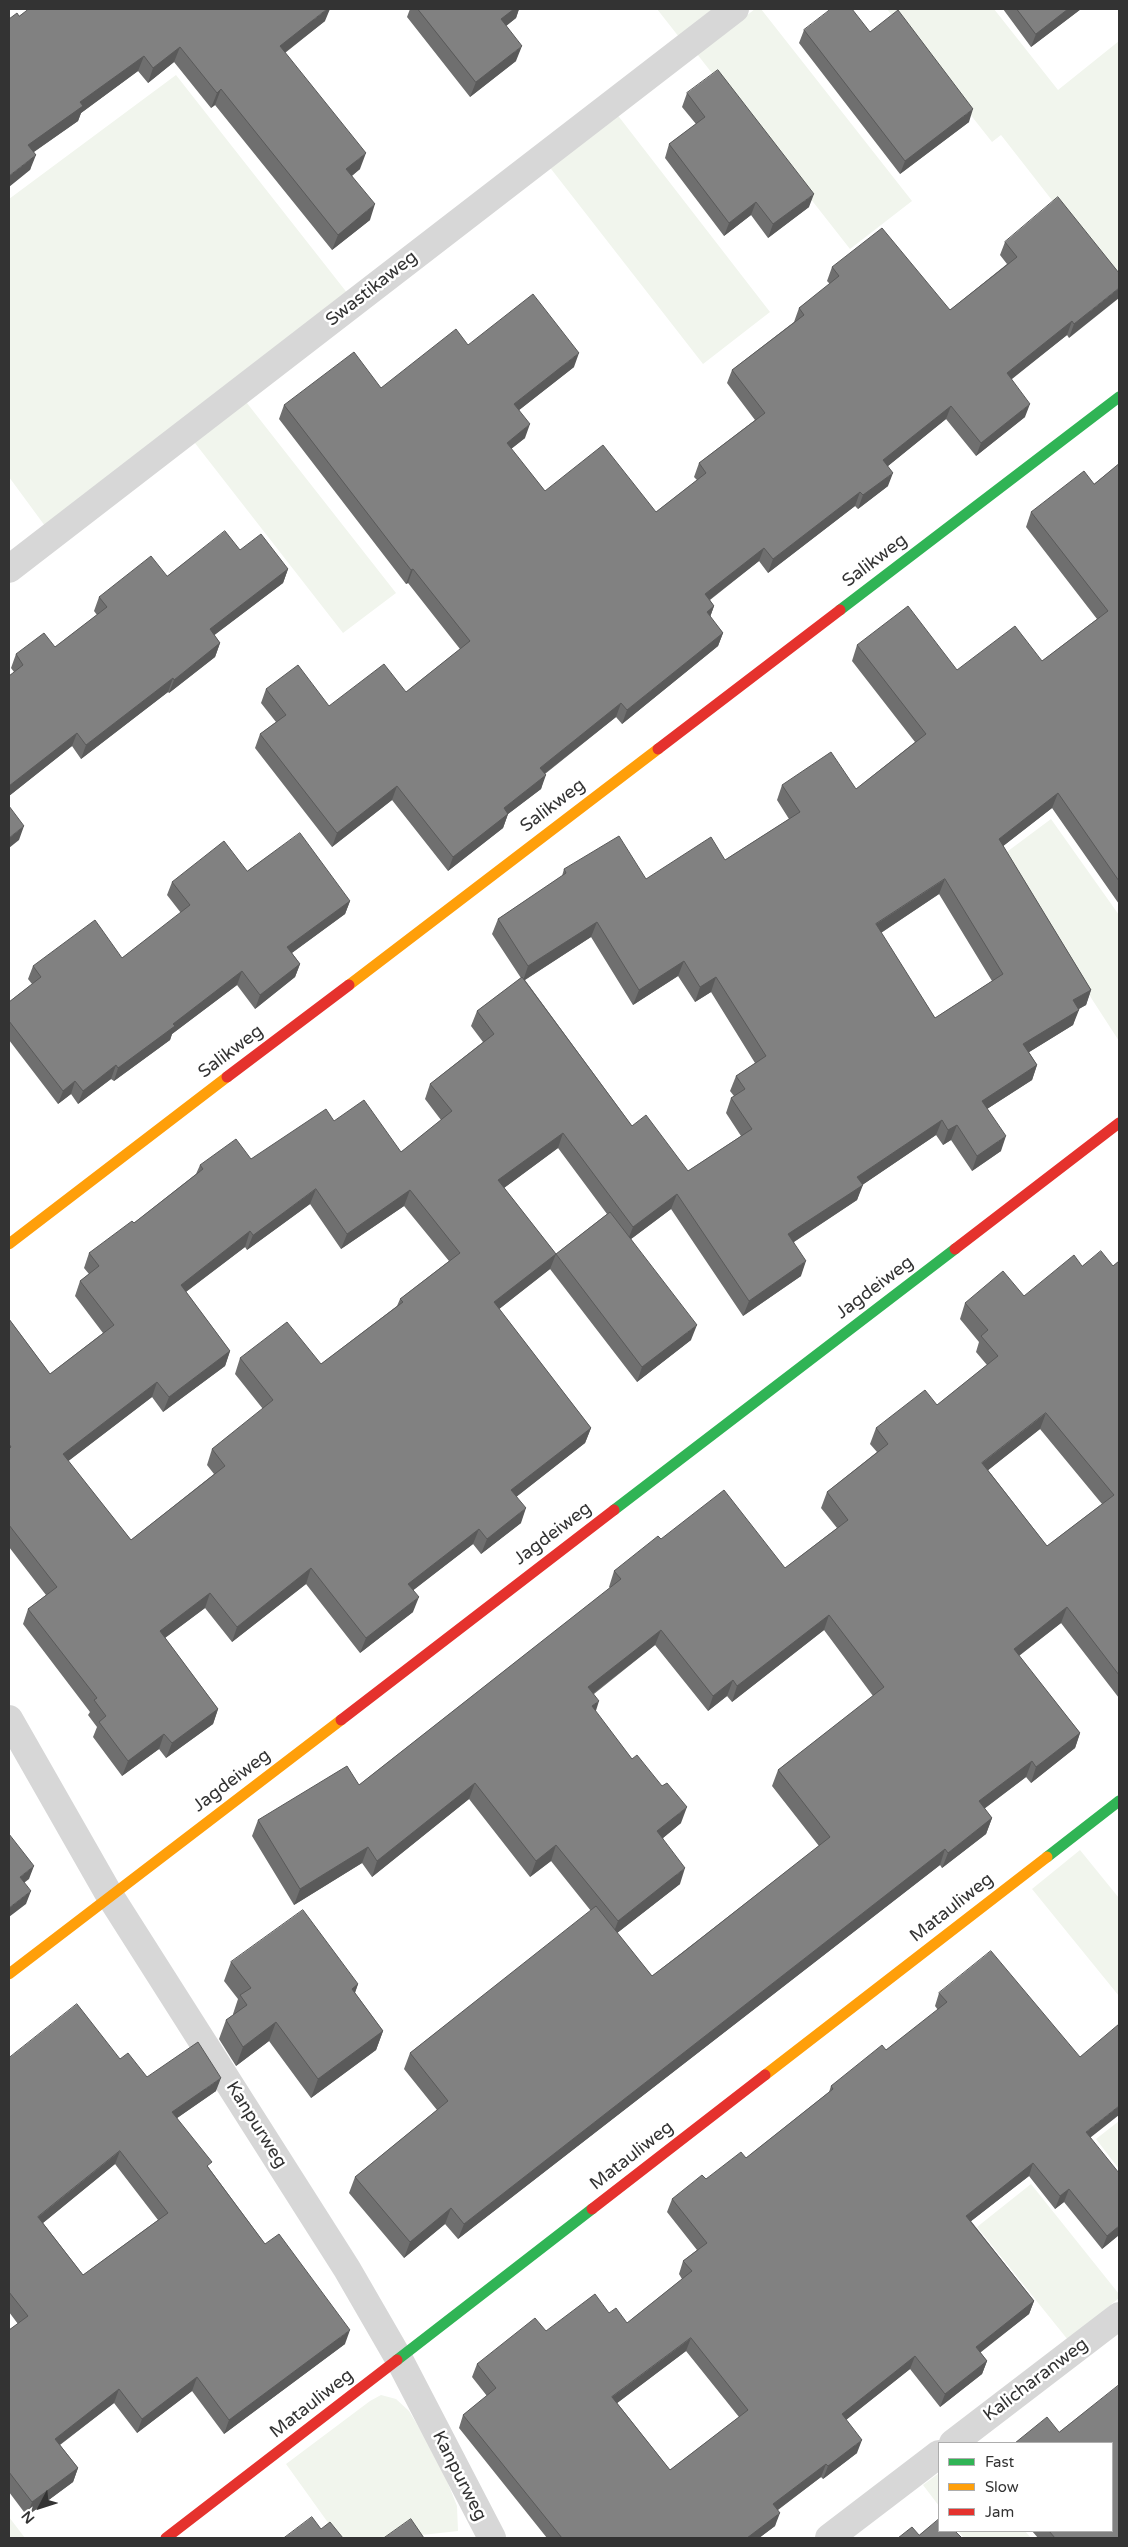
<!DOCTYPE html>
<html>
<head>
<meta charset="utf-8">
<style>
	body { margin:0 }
	#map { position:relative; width:1128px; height:2547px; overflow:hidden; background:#fff; font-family:"Varela Round",sans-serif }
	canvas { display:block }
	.frame { position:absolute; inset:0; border:10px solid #333; pointer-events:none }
	.legend { position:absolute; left:938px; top:2442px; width:175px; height:90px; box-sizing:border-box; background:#fff; border:1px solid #adadad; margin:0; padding:6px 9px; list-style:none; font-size:15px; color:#333 }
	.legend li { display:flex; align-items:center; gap:10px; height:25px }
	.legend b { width:25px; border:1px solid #adadad }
	.north { position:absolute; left:15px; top:2482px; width:50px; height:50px; -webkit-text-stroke:4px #fff; paint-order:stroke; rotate:230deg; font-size:14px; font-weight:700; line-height:20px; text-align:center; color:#333 }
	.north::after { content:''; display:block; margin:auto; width:18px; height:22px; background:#333; clip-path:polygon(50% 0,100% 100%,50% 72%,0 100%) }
</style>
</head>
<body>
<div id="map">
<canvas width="1128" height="2547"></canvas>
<div class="frame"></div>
<ul class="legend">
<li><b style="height:6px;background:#30b455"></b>Fast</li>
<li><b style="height:6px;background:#ff9f0a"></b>Slow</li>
<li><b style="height:6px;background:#e5322d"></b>Jam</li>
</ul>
<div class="north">N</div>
</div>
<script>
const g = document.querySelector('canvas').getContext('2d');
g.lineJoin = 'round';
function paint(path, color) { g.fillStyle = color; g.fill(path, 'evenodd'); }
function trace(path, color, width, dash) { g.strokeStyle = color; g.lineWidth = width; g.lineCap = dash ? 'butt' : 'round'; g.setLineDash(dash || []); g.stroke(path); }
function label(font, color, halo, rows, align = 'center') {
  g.font = font + ' "Varela Round",sans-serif'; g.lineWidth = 5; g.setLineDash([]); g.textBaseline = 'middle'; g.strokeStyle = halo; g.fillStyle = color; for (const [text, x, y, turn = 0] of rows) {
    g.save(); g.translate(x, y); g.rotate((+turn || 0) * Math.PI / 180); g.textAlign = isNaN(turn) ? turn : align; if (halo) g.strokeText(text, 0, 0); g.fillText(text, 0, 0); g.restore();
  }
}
paint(new Path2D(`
	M 657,9 L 717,9 L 679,37 Z
	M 755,9 L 761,9 L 912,201 L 850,249 L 697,54 Z
	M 887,9 L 994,9 L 1058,90 L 1119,41 L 1119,286 L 1001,135 L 992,142 Z
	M 176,75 L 348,294 L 45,526 L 9,477 L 9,199 Z
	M 616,113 L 770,312 L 703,364 L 548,165 Z
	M 243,398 L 396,593 L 343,633 L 191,438 Z
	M 1051,819 L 1119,915 L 1119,1041 L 1000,857 Z
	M 1080,1850 L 1119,1898 L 1119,1996 L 1032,1889 Z
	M 1119,2121 L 1119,2169 L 1096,2139 Z
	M 1031,2184 L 1119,2294 L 1119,2298 L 1068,2340 L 977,2227 Z
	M 381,2395 L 396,2399 L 409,2411 L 439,2461 L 457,2506 L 458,2531 L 395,2538 L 339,2538 L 286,2464 L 370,2401 Z
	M 939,2473 L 939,2506 L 923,2485 Z
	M 9,2517 L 25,2538 L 9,2538 Z
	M 958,2531 L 1025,2531 L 1031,2538 L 964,2538 Z`), '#f1f5ed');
trace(new Path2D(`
	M 9,569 L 735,9
	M 9,1719 L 110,1896 L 347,2269 L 399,2359 L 492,2538
	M 953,2443 L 1119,2316
	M 829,2538 L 939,2454`), '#d7d7d7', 28);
trace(new Path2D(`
	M 840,610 L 1119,397
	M 614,1510 L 955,1249
	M 1047,1857 L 1119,1801
	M 397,2360 L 592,2209`), '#30b455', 11);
trace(new Path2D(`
	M 349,985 L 658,749
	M 9,1244 L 227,1077
	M 9,1974 L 341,1720
	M 765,2075 L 1047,1857`), '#ff9f0a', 11);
trace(new Path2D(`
	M 658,749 L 840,610
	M 227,1077 L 349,985
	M 955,1249 L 1119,1123
	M 341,1720 L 614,1510
	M 592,2209 L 765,2075
	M 166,2538 L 397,2360`), '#e5322d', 11);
paint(new Path2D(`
	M 410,9 L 519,9 L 516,18 L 506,26 L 516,61 L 470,97 L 407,17 Z
	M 1003,9 L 1081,9 L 1031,47 Z
	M 19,16 L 325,21 L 285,53 L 360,169 L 352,176 L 370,220 L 332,250 L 215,105 L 211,108 L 174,62 L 148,83 L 138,71 L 81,113 L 78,121 L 34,152 L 30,170 Z
	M 804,30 L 870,32 L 969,122 L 900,174 L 799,43 Z
	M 687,93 L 809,207 L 768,238 L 751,215 L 724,236 L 665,158 L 669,144 L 696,124 L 682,107 Z
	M 1005,242 L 1119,273 L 1069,338 L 1067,335 L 1011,379 L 1025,417 L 976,456 L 946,419 L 888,466 L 888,486 L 858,509 L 855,506 L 768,573 L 759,561 L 710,600 L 714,606 L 710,617 L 723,633 L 718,646 L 622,724 L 616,717 L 545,774 L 541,789 L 508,814 L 503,828 L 448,871 L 392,800 L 332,847 L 255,748 L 260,734 L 276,722 L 261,703 L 266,689 L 329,706 L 406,692 L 460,649 L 408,583 L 406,584 L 279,419 L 284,405 L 381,388 L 468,345 L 574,367 L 519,410 L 525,438 L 511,449 L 545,491 L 656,512 L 697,480 L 694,477 L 699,463 L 755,420 L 727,383 L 732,370 L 794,322 L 799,308 L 830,284 L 827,281 L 832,267 L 950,310 L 1007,264 L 1000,255 Z
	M 1119,464 L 1119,904 L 1052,808 L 1003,846 L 1091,990 L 1086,1005 L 1078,1009 L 1073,1025 L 1029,1052 L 1037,1065 L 1032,1080 L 987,1109 L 1001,1151 L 972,1171 L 951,1140 L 943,1145 L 936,1135 L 862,1185 L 857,1200 L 794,1242 L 801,1276 L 743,1316 L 671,1209 L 631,1239 L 691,1340 L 637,1382 L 550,1269 L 499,1309 L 591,1428 L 585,1443 L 517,1496 L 521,1523 L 481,1554 L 473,1544 L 413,1590 L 413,1612 L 360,1653 L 306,1584 L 232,1642 L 205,1608 L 165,1638 L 218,1709 L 213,1724 L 166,1758 L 159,1749 L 122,1776 L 93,1737 L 97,1727 L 88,1715 L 90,1712 L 23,1624 L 28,1609 L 46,1595 L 9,1547 L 9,1319 L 50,1374 L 103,1333 L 75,1296 L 80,1281 L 89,1274 L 84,1268 L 89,1253 L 134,1223 L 196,1174 L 200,1165 L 251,1159 L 334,1121 L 401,1152 L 441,1120 L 425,1099 L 430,1084 L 483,1042 L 471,1026 L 477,1011 L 521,978 L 492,934 L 498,919 L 562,876 L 564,869 L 646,879 L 725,860 L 789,819 L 777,800 L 782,785 L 856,789 L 915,742 L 852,661 L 857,645 L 957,670 L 1042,661 L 1097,619 L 1026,527 L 1031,512 L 1094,484 ZM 939,894 L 992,981 L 935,1018 L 881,933 ZM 591,937 L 633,1005 L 678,976 L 695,1002 L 711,992 L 755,1063 L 736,1076 L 730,1091 L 734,1096 L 731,1098 L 726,1113 L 741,1136 L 688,1171 L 632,1126 L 525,980 ZM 558,1148 L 607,1214 L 556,1254 L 504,1188 ZM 310,1204 L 341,1249 L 404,1206 L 449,1261 L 400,1299 L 397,1306 L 321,1364 L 240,1358 L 235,1374 L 263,1409 L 212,1449 L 207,1465 L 214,1474 L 131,1540 L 68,1461 L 152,1397 L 163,1412 L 225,1366 L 230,1351 L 186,1292 L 245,1247 L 247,1250 Z
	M 240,550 L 288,569 L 283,583 L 214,635 L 220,643 L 215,657 L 169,693 L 168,692 L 81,759 L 72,746 L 9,796 L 9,676 L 14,672 L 11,668 L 16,654 L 55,647 L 97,615 L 94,611 L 99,597 L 167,576 Z
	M 247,871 L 350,901 L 345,914 L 292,953 L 300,964 L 295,977 L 255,1009 L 237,985 L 172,1034 L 170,1040 L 114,1081 L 111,1079 L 78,1104 L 71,1094 L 58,1104 L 9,1040 L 9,1002 L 32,984 L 28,979 L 33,966 L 122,958 L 181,913 L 167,895 L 172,882 Z
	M 1119,1261 L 1119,1698 L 1061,1623 L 1019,1656 L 1080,1733 L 1075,1748 L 1031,1783 L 1026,1777 L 984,1809 L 992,1818 L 986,1834 L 942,1868 L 940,1865 L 458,2239 L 445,2224 L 404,2258 L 349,2193 L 355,2177 L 437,2110 L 404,2069 L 410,2053 L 591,1911 L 551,1861 L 530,1877 L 469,1799 L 372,1877 L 362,1863 L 294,1905 L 252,1836 L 258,1820 L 359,1785 L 610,1588 L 609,1587 L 614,1571 L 661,1539 L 785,1568 L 837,1528 L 821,1508 L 827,1492 L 877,1452 L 870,1444 L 876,1428 L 937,1405 L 987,1365 L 976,1352 L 979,1342 L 960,1319 L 965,1303 L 1024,1296 L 1082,1266 L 1113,1266 ZM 1040,1429 L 1102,1504 L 1047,1546 L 988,1470 ZM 824,1630 L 873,1696 L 778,1770 L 772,1786 L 819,1846 L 652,1976 L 617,1933 L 680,1884 L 663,1838 L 681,1823 L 595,1711 L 594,1694 L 655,1645 L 708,1711 L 727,1696 L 732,1702 Z
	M 231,1962 L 358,1984 L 355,1993 L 383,2031 L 376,2050 L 311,2098 L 269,2041 L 236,2066 L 219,2039 L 226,2020 L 233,2015 L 233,2014 L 238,1999 L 224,1981 Z
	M 939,1993 L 1091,2138 L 1119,2235 L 1102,2249 L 1064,2202 L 1055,2209 L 1029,2176 L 971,2221 L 1034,2301 L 1029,2314 L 980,2352 L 987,2361 L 982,2374 L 940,2407 L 910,2369 L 846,2420 L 857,2453 L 823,2479 L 821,2477 L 778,2510 L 775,2526 L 759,2538 L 547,2538 L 459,2428 L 463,2415 L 487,2396 L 472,2377 L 477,2364 L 546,2331 L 609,2313 L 627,2323 L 682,2279 L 679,2274 L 683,2261 L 697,2250 L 667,2212 L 672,2199 L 706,2179 L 746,2158 L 829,2092 L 831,2086 L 886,2050 L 938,2010 L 935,2006 ZM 686,2351 L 739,2417 L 670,2470 L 617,2403 Z
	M 9,2058 L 120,2059 L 147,2077 L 216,2091 L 177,2118 L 209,2168 L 265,2244 L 345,2344 L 224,2434 L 192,2391 L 137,2433 L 114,2403 L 60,2445 L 78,2468 L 73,2482 L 27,2516 L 9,2492 L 9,2330 L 18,2324 L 9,2312 ZM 115,2164 L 158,2220 L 83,2275 L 43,2223 Z
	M 1059,2432 L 1119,2538 L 1038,2538 L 1032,2531 L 1112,2531 Z`), '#6f6f6f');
paint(new Path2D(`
	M 327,9 L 330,9 L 325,21 L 274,61 L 280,46 Z
	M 514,9 L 519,9 L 516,18 L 496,34 L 501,19 Z
	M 1068,9 L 1081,9 L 1031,47 L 1036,34 Z
	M 522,46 L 516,61 L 470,97 L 476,82 Z
	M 180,47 L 174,62 L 148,83 L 153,68 Z
	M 144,56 L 138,71 L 81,113 L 78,121 L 22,160 L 28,145 L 80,102 Z
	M 221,89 L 215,105 L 211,108 L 217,93 Z
	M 973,109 L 969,122 L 900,174 L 905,161 Z
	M 366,153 L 360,169 L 341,184 L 346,169 Z
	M 36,155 L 30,170 L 9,187 L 9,176 Z
	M 814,194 L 809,207 L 768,238 L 773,224 Z
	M 756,202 L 751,215 L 724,236 L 729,223 Z
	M 375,204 L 370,220 L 332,250 L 338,235 Z
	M 1119,288 L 1119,298 L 1069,338 L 1074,324 Z
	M 1072,321 L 1067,335 L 1002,387 L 1007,373 Z
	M 579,353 L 574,367 L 509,418 L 514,404 Z
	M 1030,404 L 1025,417 L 976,456 L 981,443 Z
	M 951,406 L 946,419 L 878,474 L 883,460 Z
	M 530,424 L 525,438 L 502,456 L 507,443 Z
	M 893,473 L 888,486 L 858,509 L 863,495 Z
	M 860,492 L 855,506 L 768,573 L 773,559 Z
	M 764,548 L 759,561 L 700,607 L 705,594 Z
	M 288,569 L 283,583 L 204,643 L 210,629 Z
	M 413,569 L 408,583 L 406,584 L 411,570 Z
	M 714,606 L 709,620 L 707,612 Z
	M 723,633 L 718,646 L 622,724 L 627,710 Z
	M 220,643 L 215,657 L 169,693 L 174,680 Z
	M 173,678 L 168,692 L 81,759 L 86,745 Z
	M 621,703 L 616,717 L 535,781 L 540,768 Z
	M 77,733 L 72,746 L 9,796 L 9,786 Z
	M 546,775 L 541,789 L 508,814 L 503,828 L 448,871 L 453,857 L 504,808 Z
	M 397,786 L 392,800 L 332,847 L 337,833 Z
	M 1058,793 L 1052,808 L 993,854 L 999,839 Z
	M 24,826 L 19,840 L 9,848 L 9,838 Z
	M 945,879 L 939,894 L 870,940 L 876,924 Z
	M 350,901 L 345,914 L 282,960 L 287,947 Z
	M 597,922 L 591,937 L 523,981 L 528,966 Z
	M 684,961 L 678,976 L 633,1005 L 639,990 Z
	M 300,964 L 295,977 L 255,1009 L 260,995 Z
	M 242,971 L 237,985 L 172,1034 L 170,1040 L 114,1081 L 118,1068 L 173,1024 Z
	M 716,977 L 711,992 L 695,1002 L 700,987 Z
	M 1091,990 L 1086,1005 L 1067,1016 L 1073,1000 Z
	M 1079,1010 L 1073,1025 L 1018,1059 L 1023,1044 Z
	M 116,1065 L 111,1079 L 78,1104 L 83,1091 Z
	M 1037,1065 L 1032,1080 L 976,1116 L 982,1101 Z
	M 75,1081 L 71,1094 L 58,1104 L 63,1091 Z
	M 942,1120 L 936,1135 L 852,1192 L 857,1177 Z
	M 957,1125 L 951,1140 L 943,1145 L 948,1130 Z
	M 563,1133 L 558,1148 L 493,1196 L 498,1180 Z
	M 1006,1136 L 1001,1151 L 972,1171 L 977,1156 Z
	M 863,1185 L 857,1200 L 783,1249 L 788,1234 Z
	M 316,1189 L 310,1204 L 247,1250 L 253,1235 Z
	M 410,1190 L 404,1206 L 341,1249 L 347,1234 Z
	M 677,1194 L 671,1209 L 627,1242 L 633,1227 Z
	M 250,1231 L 245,1247 L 175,1300 L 181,1285 Z
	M 556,1254 L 550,1269 L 489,1317 L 494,1302 Z
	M 806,1261 L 801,1276 L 743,1316 L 749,1301 Z
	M 697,1325 L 691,1340 L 637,1382 L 642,1367 Z
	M 230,1351 L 225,1366 L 163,1412 L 169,1397 Z
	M 157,1382 L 152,1397 L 58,1469 L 63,1454 Z
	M 1046,1413 L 1040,1429 L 977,1479 L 982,1463 Z
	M 591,1428 L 585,1443 L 506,1505 L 511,1490 Z
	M 526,1508 L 521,1523 L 481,1554 L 487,1539 Z
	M 479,1529 L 473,1544 L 402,1599 L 408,1584 Z
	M 311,1568 L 306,1584 L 232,1642 L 237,1627 Z
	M 210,1593 L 205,1608 L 154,1646 L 160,1631 Z
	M 419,1597 L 413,1612 L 360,1653 L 366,1638 Z
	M 1067,1607 L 1061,1623 L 1008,1664 L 1014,1649 Z
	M 829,1615 L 824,1630 L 732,1702 L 737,1686 Z
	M 661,1630 L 655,1645 L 582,1702 L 588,1687 Z
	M 733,1680 L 727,1696 L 708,1711 L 713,1696 Z
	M 599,1701 L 594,1717 L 592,1706 Z
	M 218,1709 L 213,1724 L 166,1758 L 172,1743 Z
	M 1080,1733 L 1075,1748 L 1031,1783 L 1036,1767 Z
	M 164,1734 L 159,1749 L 122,1776 L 128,1761 Z
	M 1032,1761 L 1026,1777 L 973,1817 L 979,1801 Z
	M 475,1783 L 469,1799 L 372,1877 L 377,1861 Z
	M 687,1807 L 681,1823 L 652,1847 L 657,1831 Z
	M 992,1818 L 986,1834 L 942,1868 L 948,1853 Z
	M 556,1845 L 551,1861 L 530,1877 L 536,1861 Z
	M 368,1847 L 362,1863 L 294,1905 L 300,1889 Z
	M 945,1849 L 940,1865 L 458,2239 L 464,2224 Z
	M 34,1866 L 29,1879 L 15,1890 L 20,1877 Z
	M 685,1868 L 680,1884 L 612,1937 L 618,1921 Z
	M 31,1891 L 26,1904 L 9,1917 L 9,1908 Z
	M 358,1984 L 351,2003 L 352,1989 Z
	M 276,2022 L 269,2041 L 236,2066 L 243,2047 Z
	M 383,2031 L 376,2050 L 311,2098 L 318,2079 Z
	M 221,2078 L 216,2091 L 167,2125 L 172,2112 Z
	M 1119,2106 L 1119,2115 L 1081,2145 L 1086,2132 Z
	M 120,2151 L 115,2164 L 33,2231 L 38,2217 Z
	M 1033,2163 L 1029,2176 L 961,2229 L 966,2216 Z
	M 1069,2189 L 1064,2202 L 1055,2209 L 1060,2196 Z
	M 451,2208 L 445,2224 L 404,2258 L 410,2242 Z
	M 1119,2226 L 1119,2235 L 1102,2249 L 1107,2236 Z
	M 1034,2301 L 1029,2314 L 971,2360 L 976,2347 Z
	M 350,2330 L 345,2344 L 224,2434 L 229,2420 Z
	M 691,2338 L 686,2351 L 608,2410 L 612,2397 Z
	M 915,2356 L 910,2369 L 837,2427 L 842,2414 Z
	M 987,2361 L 982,2374 L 940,2407 L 945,2394 Z
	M 197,2377 L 192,2391 L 137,2433 L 142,2419 Z
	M 119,2389 L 114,2403 L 50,2452 L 55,2439 Z
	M 862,2440 L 857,2453 L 823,2479 L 828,2466 Z
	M 826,2464 L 821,2477 L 768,2517 L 773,2504 Z
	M 78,2468 L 73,2482 L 27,2516 L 32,2502 Z
	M 780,2513 L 775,2526 L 759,2538 L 747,2538 Z`), '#5a5a5a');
const building = new Path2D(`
	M 29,9 L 327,9 L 280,46 L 366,153 L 346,169 L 375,204 L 338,235 L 221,89 L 217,93 L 180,47 L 153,68 L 144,56 L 80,102 L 83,106 L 28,145 L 36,155 L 9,176 L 9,19 L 17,13 L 19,16 Z
	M 418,9 L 514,9 L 501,19 L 522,46 L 476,82 Z
	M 831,9 L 852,9 L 870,32 L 898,10 L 973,109 L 905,161 L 804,30 Z
	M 1017,9 L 1068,9 L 1036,34 Z
	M 718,70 L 814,194 L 773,224 L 756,202 L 729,223 L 669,144 L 705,117 L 687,93 Z
	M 1058,197 L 1119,273 L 1119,288 L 1074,324 L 1072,321 L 1007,373 L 1030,404 L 981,443 L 951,406 L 883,460 L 893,473 L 863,495 L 860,492 L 773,559 L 764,548 L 705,594 L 714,606 L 707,612 L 723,633 L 627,710 L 621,703 L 540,768 L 546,775 L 504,808 L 508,814 L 453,857 L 397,786 L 337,833 L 260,734 L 286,715 L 266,689 L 298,665 L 329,706 L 384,664 L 406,692 L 470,641 L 413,569 L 411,570 L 284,405 L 354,352 L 381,388 L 456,329 L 468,345 L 533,294 L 579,353 L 514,404 L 530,424 L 507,443 L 545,491 L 603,445 L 656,512 L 706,473 L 699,463 L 765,413 L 732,370 L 804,315 L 799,308 L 839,276 L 832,267 L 882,228 L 950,310 L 1017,257 L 1005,242 Z
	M 1119,464 L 1119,881 L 1058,793 L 999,839 L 1091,990 L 1073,1000 L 1079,1010 L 1023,1044 L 1037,1065 L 982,1101 L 1006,1136 L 977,1156 L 957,1125 L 948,1130 L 942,1120 L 857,1177 L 863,1185 L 788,1234 L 806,1261 L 749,1301 L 677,1194 L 633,1227 L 563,1133 L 498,1180 L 556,1254 L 610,1212 L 697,1325 L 642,1367 L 556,1254 L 494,1302 L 591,1428 L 511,1490 L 526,1508 L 487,1539 L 479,1529 L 408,1584 L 419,1597 L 366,1638 L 311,1568 L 237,1627 L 210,1593 L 160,1631 L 218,1709 L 172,1743 L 164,1734 L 128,1761 L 99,1722 L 106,1716 L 94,1700 L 97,1698 L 28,1609 L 57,1587 L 9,1525 L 9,1449 L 11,1447 L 9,1444 L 9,1319 L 50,1374 L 114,1325 L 80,1281 L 99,1266 L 89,1253 L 132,1221 L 134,1223 L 203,1169 L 200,1165 L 236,1139 L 251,1159 L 326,1109 L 334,1121 L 364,1100 L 401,1152 L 452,1111 L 430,1084 L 494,1034 L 477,1011 L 522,977 L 632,1126 L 646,1115 L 688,1171 L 752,1129 L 731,1098 L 745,1089 L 736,1076 L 766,1056 L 716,977 L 700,987 L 684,961 L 639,990 L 597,922 L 528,966 L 498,919 L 566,873 L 564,869 L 619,836 L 646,879 L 711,837 L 725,860 L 800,812 L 782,785 L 831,752 L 856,789 L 926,734 L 857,645 L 908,606 L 957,670 L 1015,626 L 1042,661 L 1108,611 L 1031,512 L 1084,471 L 1094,484 ZM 945,879 L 1003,974 L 935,1018 L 876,924 ZM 316,1189 L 347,1234 L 410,1190 L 460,1253 L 400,1299 L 403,1302 L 321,1364 L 287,1322 L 240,1358 L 273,1400 L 212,1449 L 225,1466 L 131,1540 L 63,1454 L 157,1382 L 169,1397 L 230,1351 L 181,1285 L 250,1231 L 253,1235 Z
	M 225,531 L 240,550 L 261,534 L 288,569 L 210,629 L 220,643 L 174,680 L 173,678 L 86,745 L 77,733 L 9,786 L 9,676 L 23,665 L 16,654 L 44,633 L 55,647 L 107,607 L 99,597 L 151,556 L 167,576 Z
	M 9,806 L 24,826 L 9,838 Z
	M 300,833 L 350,901 L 287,947 L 300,964 L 260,995 L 242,971 L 173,1024 L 175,1026 L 118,1068 L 116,1065 L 83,1091 L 75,1081 L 63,1091 L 9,1021 L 9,1002 L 41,977 L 33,966 L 95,920 L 122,958 L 190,905 L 172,882 L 224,841 L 247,871 Z
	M 1101,1251 L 1113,1266 L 1119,1261 L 1119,1675 L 1067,1607 L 1014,1649 L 1080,1733 L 1036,1767 L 1032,1761 L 979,1801 L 992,1818 L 948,1853 L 945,1849 L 464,2224 L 451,2208 L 410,2242 L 355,2177 L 448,2101 L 410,2053 L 596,1906 L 652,1976 L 681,1954 L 830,1837 L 778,1770 L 884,1687 L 829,1615 L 737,1686 L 733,1680 L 713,1696 L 661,1630 L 588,1687 L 599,1701 L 592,1706 L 632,1759 L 637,1755 L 662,1786 L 667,1783 L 687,1807 L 657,1831 L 685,1868 L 618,1921 L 556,1845 L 536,1861 L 475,1783 L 377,1861 L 368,1847 L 300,1889 L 258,1820 L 347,1766 L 359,1785 L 621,1579 L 614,1571 L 658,1536 L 661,1539 L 724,1490 L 785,1568 L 848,1520 L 827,1492 L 888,1444 L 876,1428 L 925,1390 L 937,1405 L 998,1356 L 981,1336 L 988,1330 L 965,1303 L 1003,1271 L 1024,1296 L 1074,1255 L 1082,1266 ZM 1046,1413 L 1114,1495 L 1047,1546 L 982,1463 Z
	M 9,1834 L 34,1866 L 20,1877 L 31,1891 L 9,1908 Z
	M 303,1910 L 358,1984 L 352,1989 L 383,2031 L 318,2079 L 276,2022 L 243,2047 L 226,2020 L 247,2005 L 240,1995 L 251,1988 L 231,1962 Z
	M 991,1951 L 1080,2057 L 1119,2024 L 1119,2106 L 1086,2132 L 1119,2173 L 1119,2226 L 1107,2236 L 1069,2189 L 1060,2196 L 1033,2163 L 966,2216 L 1034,2301 L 976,2347 L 987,2361 L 945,2394 L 915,2356 L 842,2414 L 862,2440 L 828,2466 L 826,2464 L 773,2504 L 780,2513 L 747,2538 L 562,2538 L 463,2415 L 496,2388 L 477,2364 L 535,2318 L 546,2331 L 595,2294 L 609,2313 L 616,2308 L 627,2323 L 692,2271 L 683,2261 L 707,2243 L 672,2199 L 702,2175 L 706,2179 L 741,2152 L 746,2158 L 833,2089 L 831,2086 L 882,2045 L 886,2050 L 947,2002 L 939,1993 ZM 691,2338 L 748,2410 L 670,2470 L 612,2397 Z
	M 77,2004 L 120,2059 L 128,2053 L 147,2077 L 198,2042 L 221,2078 L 172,2112 L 212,2162 L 207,2166 L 265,2244 L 279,2234 L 350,2330 L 229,2420 L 197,2377 L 142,2419 L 119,2389 L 55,2439 L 78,2468 L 32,2502 L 9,2472 L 9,2330 L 28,2316 L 9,2292 L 9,2058 ZM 120,2151 L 168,2213 L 83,2275 L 38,2217 Z
	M 1119,2385 L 1119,2538 L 1055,2538 L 1049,2531 L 1112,2531 L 1112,2443 L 1015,2443 L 1047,2417 L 1059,2432 Z
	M 312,2517 L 321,2529 L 330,2522 L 343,2538 L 284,2538 Z
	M 411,2519 L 424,2538 L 384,2538 Z
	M 939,2519 L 939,2531 L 955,2531 L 962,2538 L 898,2538 L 912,2527 L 919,2535 Z`);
paint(building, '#818181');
trace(building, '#5a5a5a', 1);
label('18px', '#333', '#fff', [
	["Swastikaweg",372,289,-38],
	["Salikweg",875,561,-37],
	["Salikweg",553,806,-37],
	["Salikweg",231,1052,-37],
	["Jagdeiweg",875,1288,-37],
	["Jagdeiweg",553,1534,-37],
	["Jagdeiweg",232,1781,-37],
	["Matauliweg",952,1908,-38],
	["Kanpurweg",256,2125,58],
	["Matauliweg",632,2156,-38],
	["Kalicharanweg",1036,2380,-37],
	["Matauliweg",312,2404,-38],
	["Kanpurweg",459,2476,63]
]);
</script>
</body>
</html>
